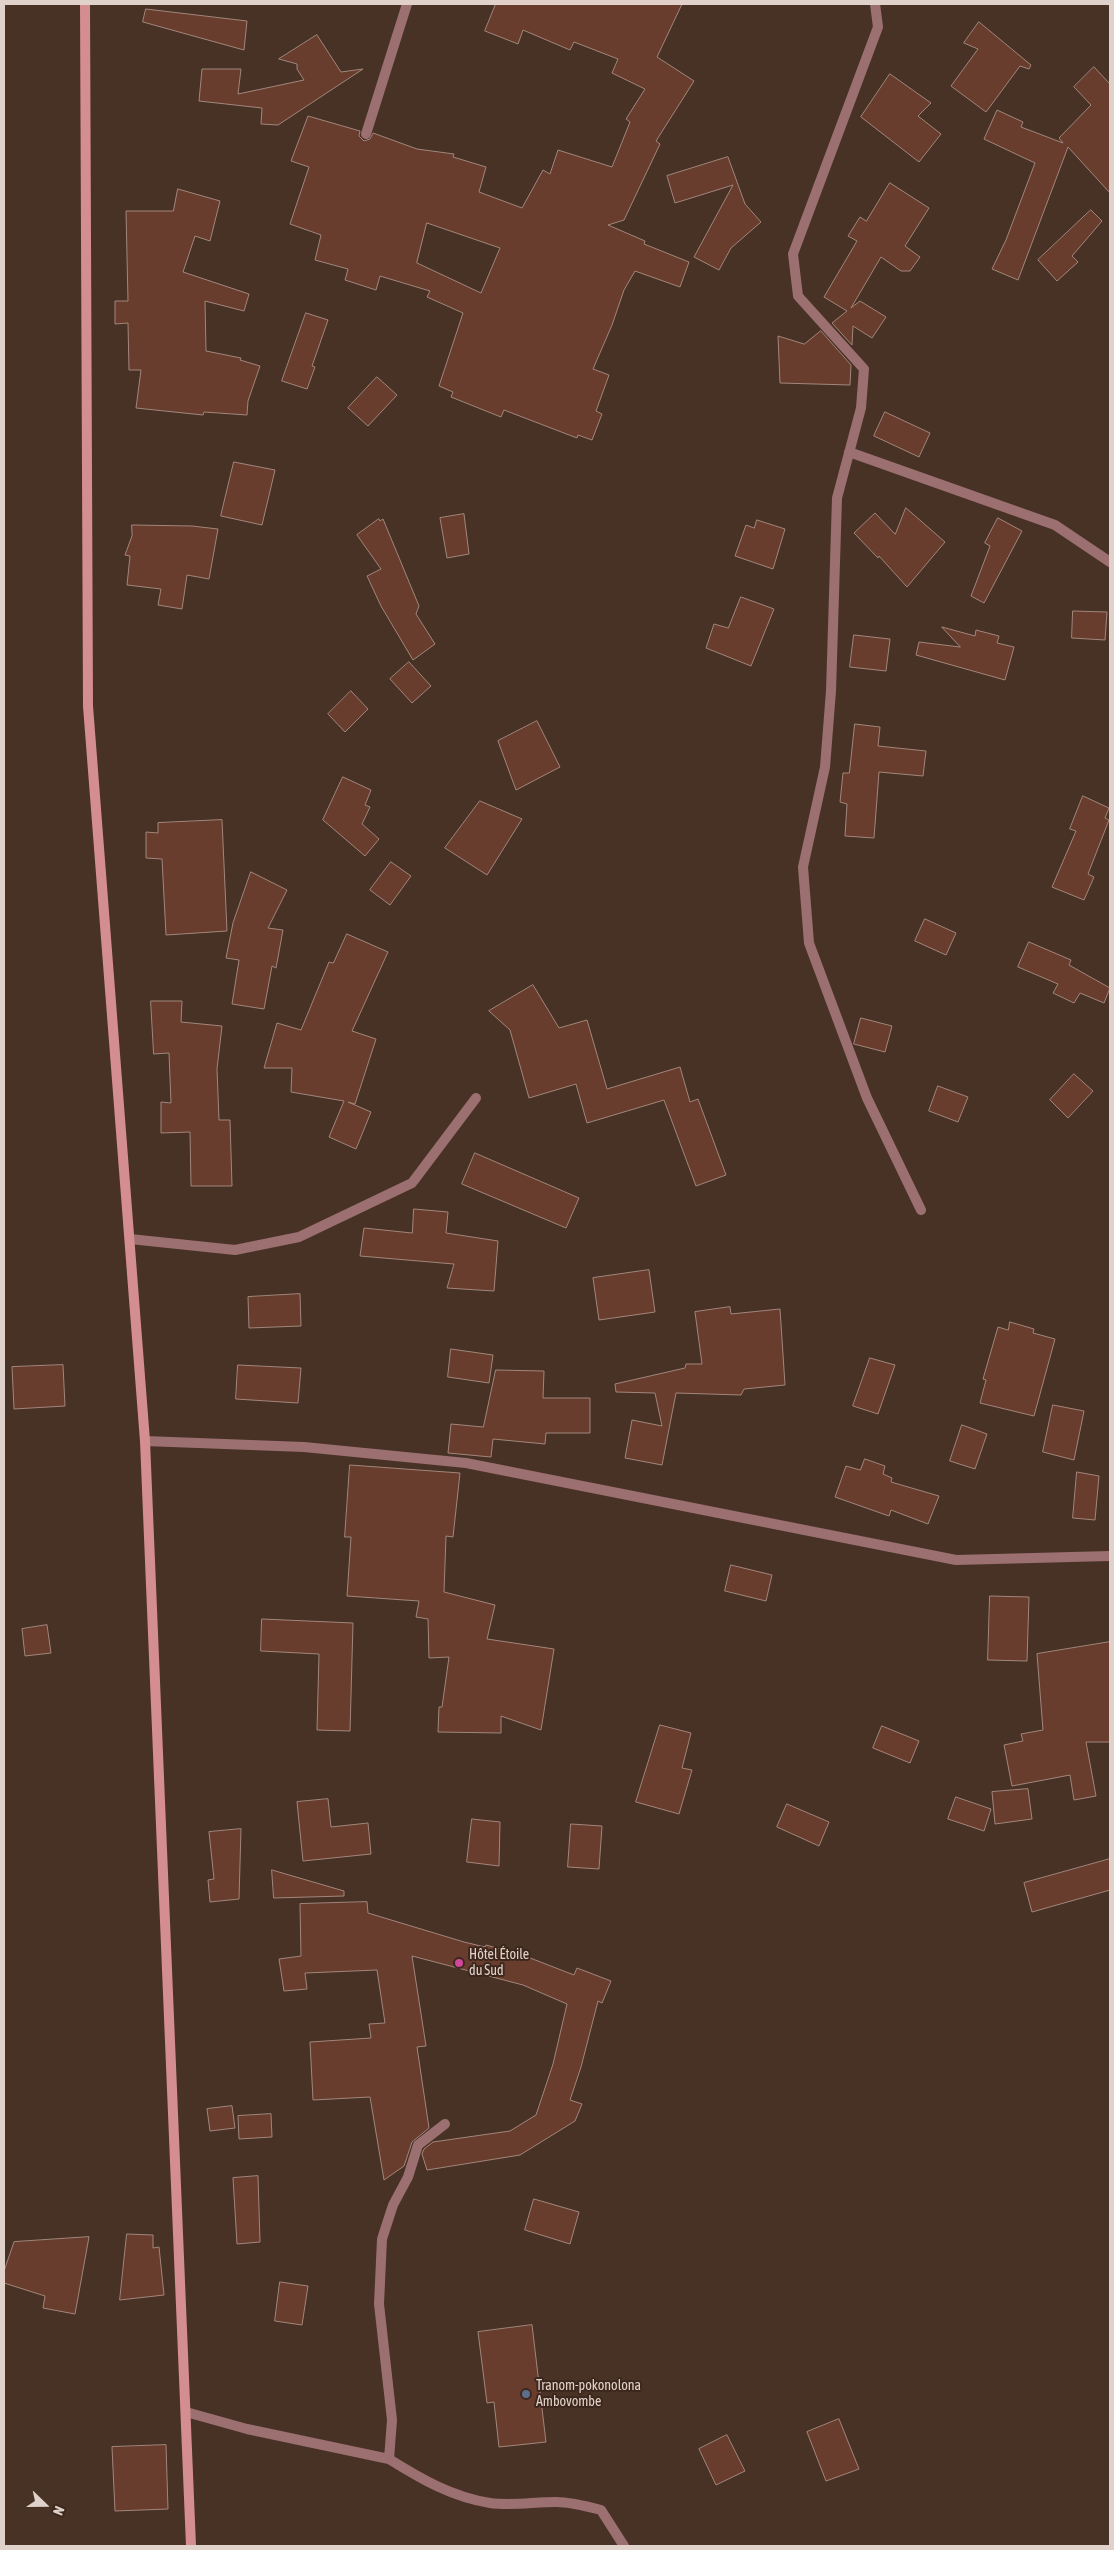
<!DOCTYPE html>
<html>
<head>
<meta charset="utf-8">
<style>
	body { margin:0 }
	#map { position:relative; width:1114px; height:2550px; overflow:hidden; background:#483226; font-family:"Asap Condensed",sans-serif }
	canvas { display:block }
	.frame { position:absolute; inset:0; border:5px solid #e0d2ca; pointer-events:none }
	.north { position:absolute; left:20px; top:2480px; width:50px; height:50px; -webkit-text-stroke:4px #3d271c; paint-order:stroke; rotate:112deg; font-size:14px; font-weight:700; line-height:20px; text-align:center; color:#e0d2ca }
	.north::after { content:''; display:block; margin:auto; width:18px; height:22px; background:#e0d2ca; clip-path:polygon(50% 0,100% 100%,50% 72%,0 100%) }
</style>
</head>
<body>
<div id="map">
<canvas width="1114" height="2550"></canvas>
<div class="frame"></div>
<div class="north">N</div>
</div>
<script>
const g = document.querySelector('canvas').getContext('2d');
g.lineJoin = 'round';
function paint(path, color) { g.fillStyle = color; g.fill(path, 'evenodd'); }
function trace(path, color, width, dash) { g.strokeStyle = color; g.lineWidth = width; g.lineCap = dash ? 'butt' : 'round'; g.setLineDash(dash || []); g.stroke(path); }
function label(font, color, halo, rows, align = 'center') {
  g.font = font + ' "Asap Condensed",sans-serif'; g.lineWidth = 4; g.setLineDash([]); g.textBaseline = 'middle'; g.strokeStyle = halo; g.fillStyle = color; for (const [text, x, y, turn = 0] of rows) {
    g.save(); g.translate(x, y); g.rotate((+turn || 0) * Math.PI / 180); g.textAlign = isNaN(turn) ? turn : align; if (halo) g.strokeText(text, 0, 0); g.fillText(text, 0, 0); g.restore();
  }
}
const building = new Path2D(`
	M 496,4 L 682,4 L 657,57 L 694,81 L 656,141 L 660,144 L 624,220 L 608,225 L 645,241 L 644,244 L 689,262 L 680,287 L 635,271 L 624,290 L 612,325 L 593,369 L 609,375 L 596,411 L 602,414 L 592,440 L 578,435 L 577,438 L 504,410 L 501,417 L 451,397 L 453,392 L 439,386 L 463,313 L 427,297 L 430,291 L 380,276 L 376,290 L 345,280 L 348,269 L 315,260 L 321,235 L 290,224 L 309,167 L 291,161 L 308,116 L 360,131 L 359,136 L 364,141 L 370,139 L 373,133 L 417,149 L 454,154 L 453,157 L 486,167 L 479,192 L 522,208 L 543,170 L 550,174 L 558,150 L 612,167 L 630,122 L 626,119 L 645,89 L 612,73 L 618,59 L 574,42 L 570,50 L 523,30 L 518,44 L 485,31 ZM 427,223 L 500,248 L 481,293 L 417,263 Z
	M 146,9 L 247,21 L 244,50 L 143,22 Z
	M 979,22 L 1031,65 L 1029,69 L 1020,66 L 986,112 L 951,86 L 978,49 L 964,43 Z
	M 317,35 L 341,72 L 363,69 L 278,125 L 261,124 L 262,108 L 199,101 L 202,69 L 241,69 L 238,94 L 304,80 L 297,69 L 297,64 L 279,59 Z
	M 1094,67 L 1110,84 L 1110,193 L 1068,147 L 1018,280 L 992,269 L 1006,240 L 1035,163 L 984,139 L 997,110 L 1023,122 L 1021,127 L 1063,143 L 1059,138 L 1091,105 L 1074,87 Z
	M 890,74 L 931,103 L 918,116 L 941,134 L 919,162 L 861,117 Z
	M 728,157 L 745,204 L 761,222 L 731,248 L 719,270 L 694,257 L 733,185 L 675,203 L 667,176 Z
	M 890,183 L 929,208 L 905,246 L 920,257 L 910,271 L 901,271 L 881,257 L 851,308 L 860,301 L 886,317 L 872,338 L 853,326 L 852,345 L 832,323 L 847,311 L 824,297 L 857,241 L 848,236 L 860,217 L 866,221 Z
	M 178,189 L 220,201 L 210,241 L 195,236 L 183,272 L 249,294 L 244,311 L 205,301 L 206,351 L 241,358 L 240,360 L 260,366 L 248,401 L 247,415 L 204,412 L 203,415 L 136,408 L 141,370 L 129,370 L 128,323 L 115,324 L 115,301 L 128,301 L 126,211 L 173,211 Z
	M 1091,210 L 1102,221 L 1072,256 L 1078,262 L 1057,281 L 1038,260 Z
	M 306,313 L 328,320 L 312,366 L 315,367 L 307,389 L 282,381 Z
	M 821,331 L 851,365 L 850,385 L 780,383 L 778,336 L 804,344 Z
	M 377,377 L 397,395 L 368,426 L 348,408 Z
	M 885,412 L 930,433 L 919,457 L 874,436 Z
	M 234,462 L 275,470 L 262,525 L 221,516 Z
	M 906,508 L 945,542 L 907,587 L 879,556 L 878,558 L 854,533 L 875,513 L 895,534 Z
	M 464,514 L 469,554 L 447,558 L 440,518 Z
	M 998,518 L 1022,531 L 984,603 L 971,596 L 990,546 L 985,543 Z
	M 379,519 L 380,521 L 383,519 L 419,606 L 416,614 L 435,644 L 413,660 L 381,606 L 367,576 L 381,569 L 357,535 Z
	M 757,520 L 785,529 L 773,569 L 735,556 L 746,525 L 754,528 Z
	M 132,525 L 192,526 L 218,529 L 209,579 L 187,575 L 182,609 L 158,605 L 161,589 L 127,585 L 130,556 L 125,555 L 132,536 Z
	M 741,597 L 774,609 L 751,666 L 706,648 L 714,624 L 728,628 Z
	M 1073,611 L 1107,612 L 1105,640 L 1072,638 Z
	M 942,627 L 975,636 L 976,630 L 999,636 L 997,643 L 1014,647 L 1005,680 L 916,655 L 919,642 L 960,647 Z
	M 854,635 L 890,639 L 886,671 L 850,667 Z
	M 409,662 L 431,686 L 412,703 L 390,679 Z
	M 351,691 L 368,709 L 345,732 L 328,714 Z
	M 537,721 L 560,767 L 516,790 L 498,741 Z
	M 855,724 L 880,727 L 878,746 L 926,751 L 923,776 L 879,772 L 874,838 L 845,836 L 847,804 L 840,802 L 843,773 L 849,773 Z
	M 343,777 L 371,790 L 365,805 L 370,807 L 362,824 L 379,839 L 365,856 L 323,820 Z
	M 1083,796 L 1109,808 L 1105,818 L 1109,820 L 1088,874 L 1094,877 L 1084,900 L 1052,887 L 1076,831 L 1070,829 Z
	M 480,801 L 522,819 L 487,875 L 445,848 Z
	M 222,820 L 227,931 L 166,935 L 162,859 L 146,858 L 146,832 L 158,833 L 158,823 Z
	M 391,862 L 411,876 L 390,905 L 370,890 Z
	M 251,872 L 287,890 L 268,928 L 283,930 L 276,968 L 272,966 L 264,1009 L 232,1004 L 239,960 L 226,958 L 233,923 Z
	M 925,919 L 956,933 L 946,955 L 915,941 Z
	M 347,934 L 388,952 L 352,1031 L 376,1039 L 355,1104 L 348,1102 L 371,1112 L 356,1149 L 329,1137 L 344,1101 L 291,1092 L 292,1068 L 264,1068 L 277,1023 L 301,1030 L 329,962 L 333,963 Z
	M 1029,942 L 1071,960 L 1069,965 L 1110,988 L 1104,1003 L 1080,993 L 1074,1003 L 1053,993 L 1058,984 L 1018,967 Z
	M 533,985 L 559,1028 L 587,1020 L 607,1089 L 680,1067 L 690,1102 L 698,1099 L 726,1175 L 696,1186 L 664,1100 L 587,1123 L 576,1084 L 529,1098 L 510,1030 L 489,1011 Z
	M 151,1001 L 182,1001 L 181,1022 L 222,1026 L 217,1069 L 219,1120 L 230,1120 L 232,1186 L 191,1186 L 190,1132 L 161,1133 L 161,1102 L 171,1103 L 169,1053 L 154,1054 Z
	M 861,1018 L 892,1026 L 885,1052 L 854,1044 Z
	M 1074,1074 L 1093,1091 L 1068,1118 L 1050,1100 Z
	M 938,1086 L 968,1097 L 958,1122 L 929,1111 Z
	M 475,1153 L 579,1198 L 566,1228 L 462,1184 Z
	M 414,1209 L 448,1212 L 446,1233 L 498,1241 L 494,1291 L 447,1288 L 454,1264 L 360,1256 L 364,1228 L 412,1233 Z
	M 649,1270 L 655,1312 L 599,1320 L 593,1278 Z
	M 300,1294 L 301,1326 L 249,1328 L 248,1297 Z
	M 730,1307 L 731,1314 L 780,1309 L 785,1385 L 744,1389 L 741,1395 L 676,1393 L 662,1465 L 625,1458 L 632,1420 L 662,1426 L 655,1393 L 616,1392 L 615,1384 L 685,1368 L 686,1364 L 702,1364 L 695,1312 Z
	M 1010,1322 L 1034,1329 L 1033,1333 L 1055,1339 L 1034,1416 L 980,1403 L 986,1380 L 983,1379 L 998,1327 L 1008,1330 Z
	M 451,1349 L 493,1355 L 489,1383 L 448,1377 Z
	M 870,1358 L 895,1365 L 878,1414 L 853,1406 Z
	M 63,1365 L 65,1406 L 14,1409 L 12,1367 Z
	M 238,1365 L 301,1368 L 298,1403 L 236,1399 Z
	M 496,1370 L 544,1371 L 543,1398 L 590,1398 L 590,1433 L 546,1433 L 545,1444 L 493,1439 L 491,1457 L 448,1453 L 451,1424 L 483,1427 Z
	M 1053,1405 L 1084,1411 L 1074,1460 L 1043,1452 Z
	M 962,1425 L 987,1434 L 975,1469 L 950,1461 Z
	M 865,1459 L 885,1466 L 883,1474 L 892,1478 L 891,1482 L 939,1496 L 928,1524 L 891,1510 L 889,1516 L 835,1497 L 846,1466 L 860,1470 Z
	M 350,1465 L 460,1473 L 453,1537 L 446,1536 L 444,1592 L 495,1605 L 487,1639 L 554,1649 L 541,1730 L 501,1716 L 501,1733 L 438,1732 L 439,1707 L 442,1707 L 449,1657 L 429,1658 L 428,1619 L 416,1617 L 419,1601 L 347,1596 L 351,1537 L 345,1537 Z
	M 1077,1472 L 1099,1476 L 1095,1520 L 1073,1518 Z
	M 731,1565 L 772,1575 L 766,1601 L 725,1591 Z
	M 990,1596 L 1029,1597 L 1027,1661 L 988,1660 Z
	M 262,1619 L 353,1623 L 350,1731 L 317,1730 L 319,1654 L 261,1651 Z
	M 47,1625 L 51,1653 L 25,1656 L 22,1629 Z
	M 1110,1642 L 1110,1742 L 1086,1742 L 1096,1796 L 1074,1800 L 1070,1775 L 1012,1786 L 1004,1745 L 1023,1741 L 1021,1734 L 1043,1730 L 1037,1654 Z
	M 660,1725 L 691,1733 L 682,1768 L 692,1770 L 679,1814 L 636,1802 Z
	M 882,1726 L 919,1741 L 910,1763 L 873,1748 Z
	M 1028,1789 L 1032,1819 L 995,1824 L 992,1792 Z
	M 956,1797 L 991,1809 L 984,1831 L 948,1819 Z
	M 328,1799 L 331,1827 L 368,1823 L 371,1854 L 303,1861 L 297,1802 Z
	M 787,1804 L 829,1822 L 819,1846 L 777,1827 Z
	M 472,1819 L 500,1822 L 499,1866 L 467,1862 Z
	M 571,1824 L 602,1826 L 599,1869 L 568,1867 Z
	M 241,1829 L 239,1899 L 210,1902 L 208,1880 L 214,1879 L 209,1832 Z
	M 1110,1859 L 1110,1890 L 1032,1912 L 1024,1883 Z
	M 272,1870 L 344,1891 L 344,1896 L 274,1898 Z
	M 367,1902 L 368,1913 L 464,1942 L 485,1947 L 486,1945 L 525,1956 L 574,1975 L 577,1968 L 611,1981 L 602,2003 L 598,2001 L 581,2067 L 570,2100 L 582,2104 L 575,2121 L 520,2155 L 427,2170 L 422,2154 L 424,2149 L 433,2142 L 510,2131 L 536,2115 L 553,2064 L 567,2004 L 523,1985 L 412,1956 L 426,2046 L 417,2047 L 429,2128 L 412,2142 L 404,2166 L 384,2180 L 370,2097 L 313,2100 L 310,2042 L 371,2038 L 369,2024 L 385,2023 L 377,1970 L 305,1973 L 307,1989 L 284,1991 L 279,1959 L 301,1956 L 300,1904 Z
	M 232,2106 L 235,2128 L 210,2131 L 207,2109 Z
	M 271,2114 L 272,2137 L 239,2139 L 238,2116 Z
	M 258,2176 L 260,2242 L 237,2244 L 233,2178 Z
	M 534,2199 L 579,2212 L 570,2244 L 525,2230 Z
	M 127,2234 L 153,2235 L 153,2248 L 159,2247 L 164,2295 L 120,2300 Z
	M 89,2237 L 75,2314 L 43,2308 L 45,2296 L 4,2283 L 4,2271 L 14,2242 Z
	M 280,2282 L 308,2286 L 302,2325 L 275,2321 Z
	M 532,2325 L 546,2442 L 499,2447 L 494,2402 L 487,2403 L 478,2332 Z
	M 839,2419 L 859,2469 L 826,2481 L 807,2432 Z
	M 727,2435 L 745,2471 L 716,2485 L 699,2449 Z
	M 166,2445 L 168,2509 L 115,2511 L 112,2447 Z`);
paint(building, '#683d2e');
trace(building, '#a2867b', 1);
trace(new Path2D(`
	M 875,4 L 878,27 L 793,254 L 798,296 L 864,369 L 861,408 L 837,498 L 831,691 L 825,767 L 803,867 L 809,943 L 867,1098 L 921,1210
	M 366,134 L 407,4
	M 849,452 L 1055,525 L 1110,562
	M 130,1239 L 235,1250 L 299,1237 L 412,1183 L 476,1098
	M 145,1441 L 304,1447 L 466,1463 L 956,1560 L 1110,1556
	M 186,2412 L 247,2429 L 389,2459 L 392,2420 L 379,2304 L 382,2239 L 393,2205 L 408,2177 L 418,2145 L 445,2124
	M 389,2459 C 421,2479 452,2497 490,2503 C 512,2506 534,2502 556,2502 C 571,2502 586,2506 601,2510 L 624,2546`), '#9c6f71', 10);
trace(new Path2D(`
	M 85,4 L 88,706 L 145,1441 L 191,2546`), '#d48e90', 10);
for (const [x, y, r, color] of [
	[459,1963,5,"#d1479c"],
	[526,2394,5,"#5c6f8a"]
]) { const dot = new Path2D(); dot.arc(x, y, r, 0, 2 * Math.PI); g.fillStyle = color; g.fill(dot); trace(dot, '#3d271c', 2); }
label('14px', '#e0d2ca', '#3d271c', [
	["Hôtel Étoile",469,1955],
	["du Sud",469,1971],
	["Tranom-pokonolona",536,2386],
	["Ambovombe",536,2402]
], 'left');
</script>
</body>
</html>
